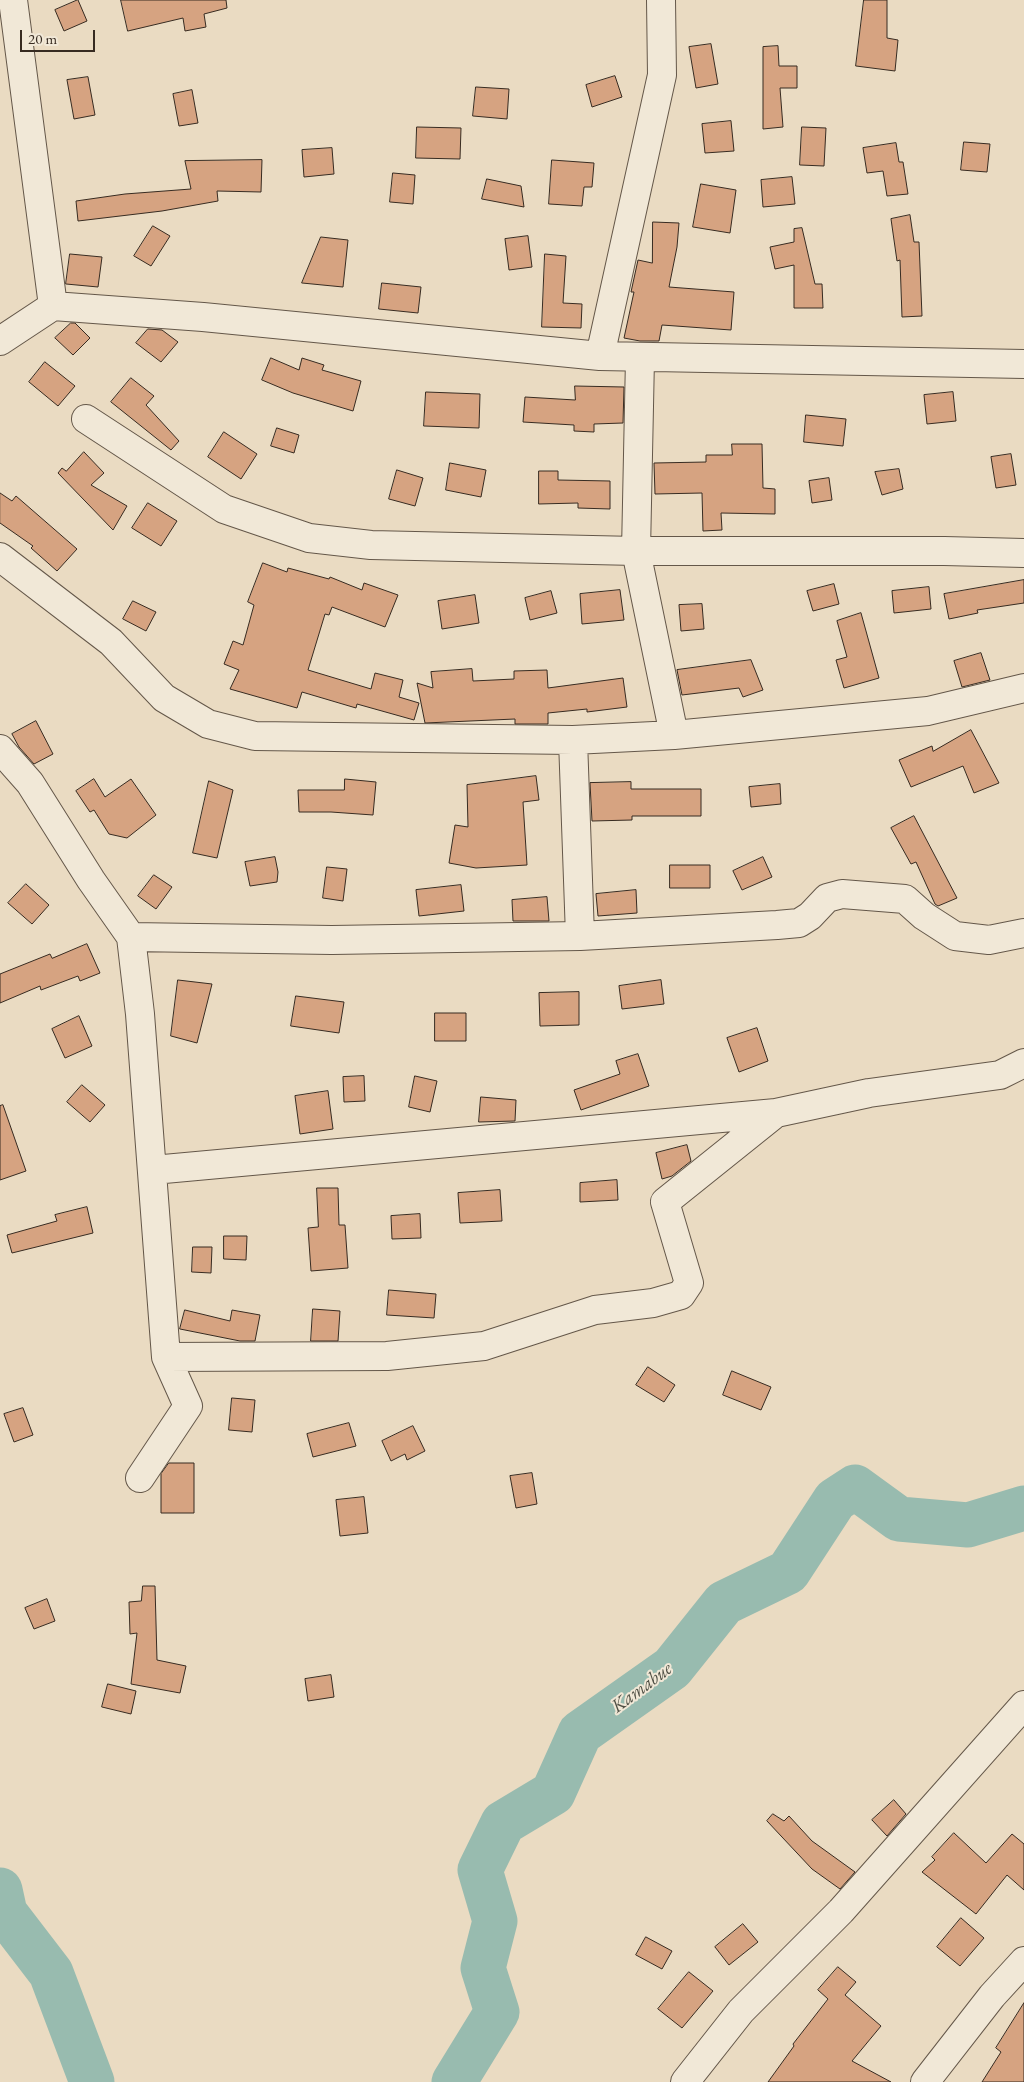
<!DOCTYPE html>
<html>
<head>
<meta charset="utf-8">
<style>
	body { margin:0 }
	#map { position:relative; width:1024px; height:2082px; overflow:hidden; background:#eadbc2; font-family:"EB Garamond",serif }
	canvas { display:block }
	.scale { position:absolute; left:20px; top:30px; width:75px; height:22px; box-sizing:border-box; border:2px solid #372b21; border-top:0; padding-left:6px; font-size:15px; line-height:18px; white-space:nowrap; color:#372b21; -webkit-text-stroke:4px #f1e8d7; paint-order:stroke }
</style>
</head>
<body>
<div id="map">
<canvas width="1024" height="2082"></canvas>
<div class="scale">20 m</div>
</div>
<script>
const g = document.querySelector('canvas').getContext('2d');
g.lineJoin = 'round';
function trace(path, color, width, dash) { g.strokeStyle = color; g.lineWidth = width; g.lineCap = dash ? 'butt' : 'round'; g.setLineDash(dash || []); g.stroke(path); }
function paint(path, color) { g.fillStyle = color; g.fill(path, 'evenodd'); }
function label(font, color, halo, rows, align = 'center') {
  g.font = font + ' "EB Garamond",serif'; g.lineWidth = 4; g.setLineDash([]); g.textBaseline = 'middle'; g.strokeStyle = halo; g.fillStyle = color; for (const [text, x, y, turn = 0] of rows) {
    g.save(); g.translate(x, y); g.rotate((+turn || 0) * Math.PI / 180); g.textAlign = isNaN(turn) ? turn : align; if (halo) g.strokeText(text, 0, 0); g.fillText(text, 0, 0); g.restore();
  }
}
trace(new Path2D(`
	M 0,1890 L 5,1913 L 51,1973 L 92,2082
	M 454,2082 L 497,2012 L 483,1968 L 495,1921 L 480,1870 L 503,1823 L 553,1793 L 580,1733 L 672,1668 L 724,1603 L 788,1572 L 835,1500 L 855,1487 L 899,1519 L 968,1525 L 1024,1508`), '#98bbaf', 45);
const building = new Path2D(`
	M 78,0 L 87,21 L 64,31 L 55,10 Z
	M 121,0 L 226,0 L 227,8 L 204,14 L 206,27 L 185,31 L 183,18 L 128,31 Z
	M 864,0 L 887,0 L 887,38 L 898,40 L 895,71 L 856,66 Z
	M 711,44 L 718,84 L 696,88 L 689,47 Z
	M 778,46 L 779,66 L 797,66 L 797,88 L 780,88 L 783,127 L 763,129 L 763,47 Z
	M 615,76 L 622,97 L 592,107 L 586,85 Z
	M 88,77 L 95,115 L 74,119 L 67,80 Z
	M 476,87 L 509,89 L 507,119 L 473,116 Z
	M 192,90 L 198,123 L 179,126 L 173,94 Z
	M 731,121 L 734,151 L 705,153 L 702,124 Z
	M 417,127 L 461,128 L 460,159 L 416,158 Z
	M 802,127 L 826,128 L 824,166 L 800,165 Z
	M 964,142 L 990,144 L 987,172 L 961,170 Z
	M 896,143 L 899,162 L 903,162 L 908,194 L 887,196 L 883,171 L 867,173 L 863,148 Z
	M 332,148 L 334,174 L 304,177 L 302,150 Z
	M 262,160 L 261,192 L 217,191 L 218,201 L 162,211 L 78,221 L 76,201 L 125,194 L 191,189 L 185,161 Z
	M 552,160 L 594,163 L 592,187 L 584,187 L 582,206 L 549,204 Z
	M 393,173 L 415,175 L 413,204 L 390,202 Z
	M 792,177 L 795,204 L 763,207 L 761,180 Z
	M 487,179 L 521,186 L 524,207 L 482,199 Z
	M 701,184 L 736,190 L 730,233 L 693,227 Z
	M 910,215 L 914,242 L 919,242 L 922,316 L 902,317 L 900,260 L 897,261 L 891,219 Z
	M 653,222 L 679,223 L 677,247 L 669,287 L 734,292 L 731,330 L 662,325 L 659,341 L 640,341 L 624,338 L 634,292 L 631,292 L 638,260 L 652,263 Z
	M 153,226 L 170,236 L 151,266 L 134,256 Z
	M 802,228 L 815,284 L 822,284 L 823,308 L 794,308 L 794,265 L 775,269 L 770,247 L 794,242 L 794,229 Z
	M 528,236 L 532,267 L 509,270 L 505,239 Z
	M 321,237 L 348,240 L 343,287 L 302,283 Z
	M 70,254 L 102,257 L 98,287 L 66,284 Z
	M 545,254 L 566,256 L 563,303 L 582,304 L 581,328 L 542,327 Z
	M 382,283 L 421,287 L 418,313 L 379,309 Z
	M 71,323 L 75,323 L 90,338 L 73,355 L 55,338 Z
	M 148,329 L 162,330 L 178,342 L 161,362 L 136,343 Z
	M 271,358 L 299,370 L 302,358 L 324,365 L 322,370 L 361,381 L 353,411 L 293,393 L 262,380 Z
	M 45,362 L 75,386 L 58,406 L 29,382 Z
	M 131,378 L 154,396 L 146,405 L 179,441 L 171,450 L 111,402 Z
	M 575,386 L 624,387 L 623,423 L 594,424 L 594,432 L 574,431 L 574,425 L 523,422 L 525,397 L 575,400 Z
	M 426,392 L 480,394 L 479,428 L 424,426 Z
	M 953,392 L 956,421 L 927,424 L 924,395 Z
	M 806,415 L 846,419 L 843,446 L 804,442 Z
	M 277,428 L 299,435 L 294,453 L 271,446 Z
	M 224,432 L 257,454 L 241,479 L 208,457 Z
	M 732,444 L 762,444 L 763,488 L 775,489 L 775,514 L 721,513 L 722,530 L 703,531 L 702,493 L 655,494 L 654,463 L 706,462 L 706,455 L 732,455 Z
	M 84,452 L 104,473 L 91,485 L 127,506 L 113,530 L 58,473 L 62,468 L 66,471 Z
	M 1011,454 L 1016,485 L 996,488 L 991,457 Z
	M 450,463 L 486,470 L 481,497 L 446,490 Z
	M 899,469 L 903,489 L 882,495 L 875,472 Z
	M 397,470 L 423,478 L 415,506 L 389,499 Z
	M 539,471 L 558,471 L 558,480 L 610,481 L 610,509 L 578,508 L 578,503 L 539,504 Z
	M 829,478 L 832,500 L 812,503 L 809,481 Z
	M 0,493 L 12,501 L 16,496 L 77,549 L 57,571 L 31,548 L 33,546 L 0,523 Z
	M 148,503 L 177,521 L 161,546 L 132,528 Z
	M 263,563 L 287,572 L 288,568 L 329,579 L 330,577 L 362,590 L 364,583 L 398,595 L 385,627 L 332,607 L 329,615 L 325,614 L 308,670 L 371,689 L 375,673 L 403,680 L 399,697 L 419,703 L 414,720 L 357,704 L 356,708 L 302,692 L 297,708 L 230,689 L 239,670 L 224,664 L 233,641 L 243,645 L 254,605 L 248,602 Z
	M 1024,580 L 1024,603 L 977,610 L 978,613 L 949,619 L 944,594 Z
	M 834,584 L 839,604 L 813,611 L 807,591 Z
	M 929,587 L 931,609 L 894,613 L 892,591 Z
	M 620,590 L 624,620 L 582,624 L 580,594 Z
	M 551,591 L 557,613 L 530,620 L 525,598 Z
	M 475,595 L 479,623 L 442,629 L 438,601 Z
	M 133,601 L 156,612 L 146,631 L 123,619 Z
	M 702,604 L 704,629 L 681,631 L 679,605 Z
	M 861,613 L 879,678 L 844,688 L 836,660 L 847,657 L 837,621 Z
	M 981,653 L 990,680 L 962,687 L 954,661 Z
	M 751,660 L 763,690 L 743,697 L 739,688 L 682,695 L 677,670 Z
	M 472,669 L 473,681 L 514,679 L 514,671 L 547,670 L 548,688 L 623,678 L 627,707 L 587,712 L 587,709 L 548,713 L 548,724 L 515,724 L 515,719 L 425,723 L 417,683 L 433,688 L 431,672 Z
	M 36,721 L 53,754 L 34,764 L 19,747 L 12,734 Z
	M 971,730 L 999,783 L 974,793 L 963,766 L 911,787 L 899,760 L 932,746 L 933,751 Z
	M 536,776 L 539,800 L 523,802 L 527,865 L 476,868 L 449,863 L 455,825 L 468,827 L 467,785 Z
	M 94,779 L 105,797 L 131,779 L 156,815 L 127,838 L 109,834 L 94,810 L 90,812 L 76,791 Z
	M 345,779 L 376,782 L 373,815 L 331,812 L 299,812 L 298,790 L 344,790 Z
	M 209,781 L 233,790 L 217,858 L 193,853 Z
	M 631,782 L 631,789 L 701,789 L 701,816 L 632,816 L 632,820 L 592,821 L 590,783 Z
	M 780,784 L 781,804 L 751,807 L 749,787 Z
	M 914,816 L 957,898 L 938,906 L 935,904 L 916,862 L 911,864 L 891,828 Z
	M 275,857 L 278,872 L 277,882 L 250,886 L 245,862 Z
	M 763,857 L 772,877 L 742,890 L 733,871 Z
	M 670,865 L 710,865 L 710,888 L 670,888 Z
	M 327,867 L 347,869 L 343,901 L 323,898 Z
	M 154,875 L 172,887 L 156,909 L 138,896 Z
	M 26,884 L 49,905 L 32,924 L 8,903 Z
	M 461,885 L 464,911 L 419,916 L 416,890 Z
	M 636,890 L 637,913 L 598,916 L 596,894 Z
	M 547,897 L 549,921 L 513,921 L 512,900 Z
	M 87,944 L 100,973 L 80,981 L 78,976 L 41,990 L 40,986 L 0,1003 L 0,974 L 50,954 L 52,958 Z
	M 178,980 L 212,984 L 197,1043 L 171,1036 Z
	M 661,980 L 664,1004 L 622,1009 L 619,986 Z
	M 579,992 L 579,1025 L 540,1026 L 539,993 Z
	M 296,996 L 344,1002 L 339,1033 L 291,1026 Z
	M 435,1013 L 466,1013 L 466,1041 L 435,1041 Z
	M 79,1016 L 92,1046 L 65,1058 L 52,1029 Z
	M 757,1028 L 768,1061 L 739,1072 L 727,1038 Z
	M 638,1054 L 649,1086 L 581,1110 L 574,1090 L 620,1074 L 616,1061 Z
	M 364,1076 L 365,1101 L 344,1102 L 343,1077 Z
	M 415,1076 L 437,1081 L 430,1112 L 409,1107 Z
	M 82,1085 L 105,1105 L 90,1122 L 67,1102 Z
	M 328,1091 L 333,1129 L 300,1134 L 295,1096 Z
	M 481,1097 L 516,1100 L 515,1121 L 479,1122 Z
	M 3,1105 L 26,1171 L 0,1180 L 0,1106 Z
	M 687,1145 L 691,1161 L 672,1176 L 662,1179 L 656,1153 Z
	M 617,1180 L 618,1200 L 580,1202 L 580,1183 Z
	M 317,1188 L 338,1188 L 339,1225 L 345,1225 L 348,1268 L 311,1271 L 308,1228 L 318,1227 Z
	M 500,1190 L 502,1221 L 460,1223 L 458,1193 Z
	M 87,1207 L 93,1233 L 12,1253 L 7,1235 L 57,1221 L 55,1215 Z
	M 420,1214 L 421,1238 L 392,1239 L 391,1216 Z
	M 224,1236 L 247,1236 L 246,1260 L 224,1259 Z
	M 193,1247 L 212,1247 L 211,1273 L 192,1272 Z
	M 389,1290 L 436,1294 L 434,1318 L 387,1315 Z
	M 313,1309 L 340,1311 L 338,1341 L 311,1341 Z
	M 185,1310 L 230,1321 L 232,1310 L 260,1315 L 255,1341 L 240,1341 L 180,1329 Z
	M 648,1367 L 675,1385 L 664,1402 L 636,1385 Z
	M 732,1371 L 771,1387 L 761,1410 L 723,1395 Z
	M 232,1398 L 255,1400 L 252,1432 L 229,1430 Z
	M 23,1408 L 33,1435 L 14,1442 L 4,1414 Z
	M 349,1423 L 356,1446 L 313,1457 L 307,1434 Z
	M 413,1426 L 425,1451 L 407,1460 L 405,1454 L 391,1461 L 382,1441 Z
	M 169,1463 L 194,1463 L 194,1513 L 161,1513 L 161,1474 Z
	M 532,1473 L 537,1504 L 516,1508 L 510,1476 Z
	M 364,1497 L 368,1533 L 340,1536 L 336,1500 Z
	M 143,1586 L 155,1586 L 157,1660 L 186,1666 L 180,1693 L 131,1684 L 137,1633 L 130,1634 L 129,1602 L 141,1601 Z
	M 47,1599 L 55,1621 L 34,1629 L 25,1608 Z
	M 331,1675 L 334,1697 L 308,1701 L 305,1679 Z
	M 108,1684 L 136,1691 L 131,1714 L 102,1707 Z
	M 894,1800 L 906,1814 L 887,1836 L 872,1820 Z
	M 773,1814 L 784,1821 L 789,1816 L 812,1841 L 855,1872 L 840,1889 L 812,1869 L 767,1821 Z
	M 954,1833 L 986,1863 L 1012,1834 L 1024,1844 L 1024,1890 L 1007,1875 L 976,1914 L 922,1872 L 935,1860 L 932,1857 Z
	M 961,1918 L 984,1938 L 960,1966 L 937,1947 Z
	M 743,1924 L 758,1942 L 729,1965 L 715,1947 Z
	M 646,1937 L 672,1951 L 662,1969 L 636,1955 Z
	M 838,1967 L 856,1982 L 845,1995 L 881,2026 L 852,2061 L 891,2082 L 768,2082 L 794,2046 L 793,2044 L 828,1999 L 818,1990 Z
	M 689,1972 L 713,1991 L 682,2028 L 658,2009 Z
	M 1024,2003 L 1024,2082 L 982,2082 L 1001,2052 L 996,2048 Z`);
paint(building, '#d6a381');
trace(building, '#372b21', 1);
const minor = new Path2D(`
	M 13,0 L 53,306
	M 0,341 L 53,306 L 203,317 L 600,356 L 1024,364
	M 600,356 L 662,75 L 661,0
	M 640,358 L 636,551 L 674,735
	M 86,419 L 224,509 L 309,538 L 371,545 L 636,551 L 944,551 L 1024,553
	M 0,557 L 111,642 L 164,698 L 208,724 L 255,736 L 573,740 L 674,735 L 928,711 L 1024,688
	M 573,740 L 580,936
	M 0,749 L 30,783 L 91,880 L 131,937 L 140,1014 L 166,1357 L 188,1406 L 140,1478
	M 131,937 L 332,940 L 580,936 L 777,925 L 799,923 L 810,916 L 827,898 L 842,894 L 905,899 L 924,916 L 955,936 L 989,940 L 1024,933
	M 153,1170 L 776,1113 L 869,1093 L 1000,1075 L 1024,1063
	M 166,1357 L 387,1356 L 484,1346 L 595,1310 L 653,1303 L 681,1295 L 689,1283 L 665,1202 L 776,1113
	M 685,2082 L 741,2011 L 841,1911 L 1024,1705
	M 925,2082 L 992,1996 L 1024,1961`);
trace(minor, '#645749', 30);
trace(minor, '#f1e8d7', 28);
label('italic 19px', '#4f4f44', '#f1e8d7', [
	["Kamabue",642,1688,-37]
]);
</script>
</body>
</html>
